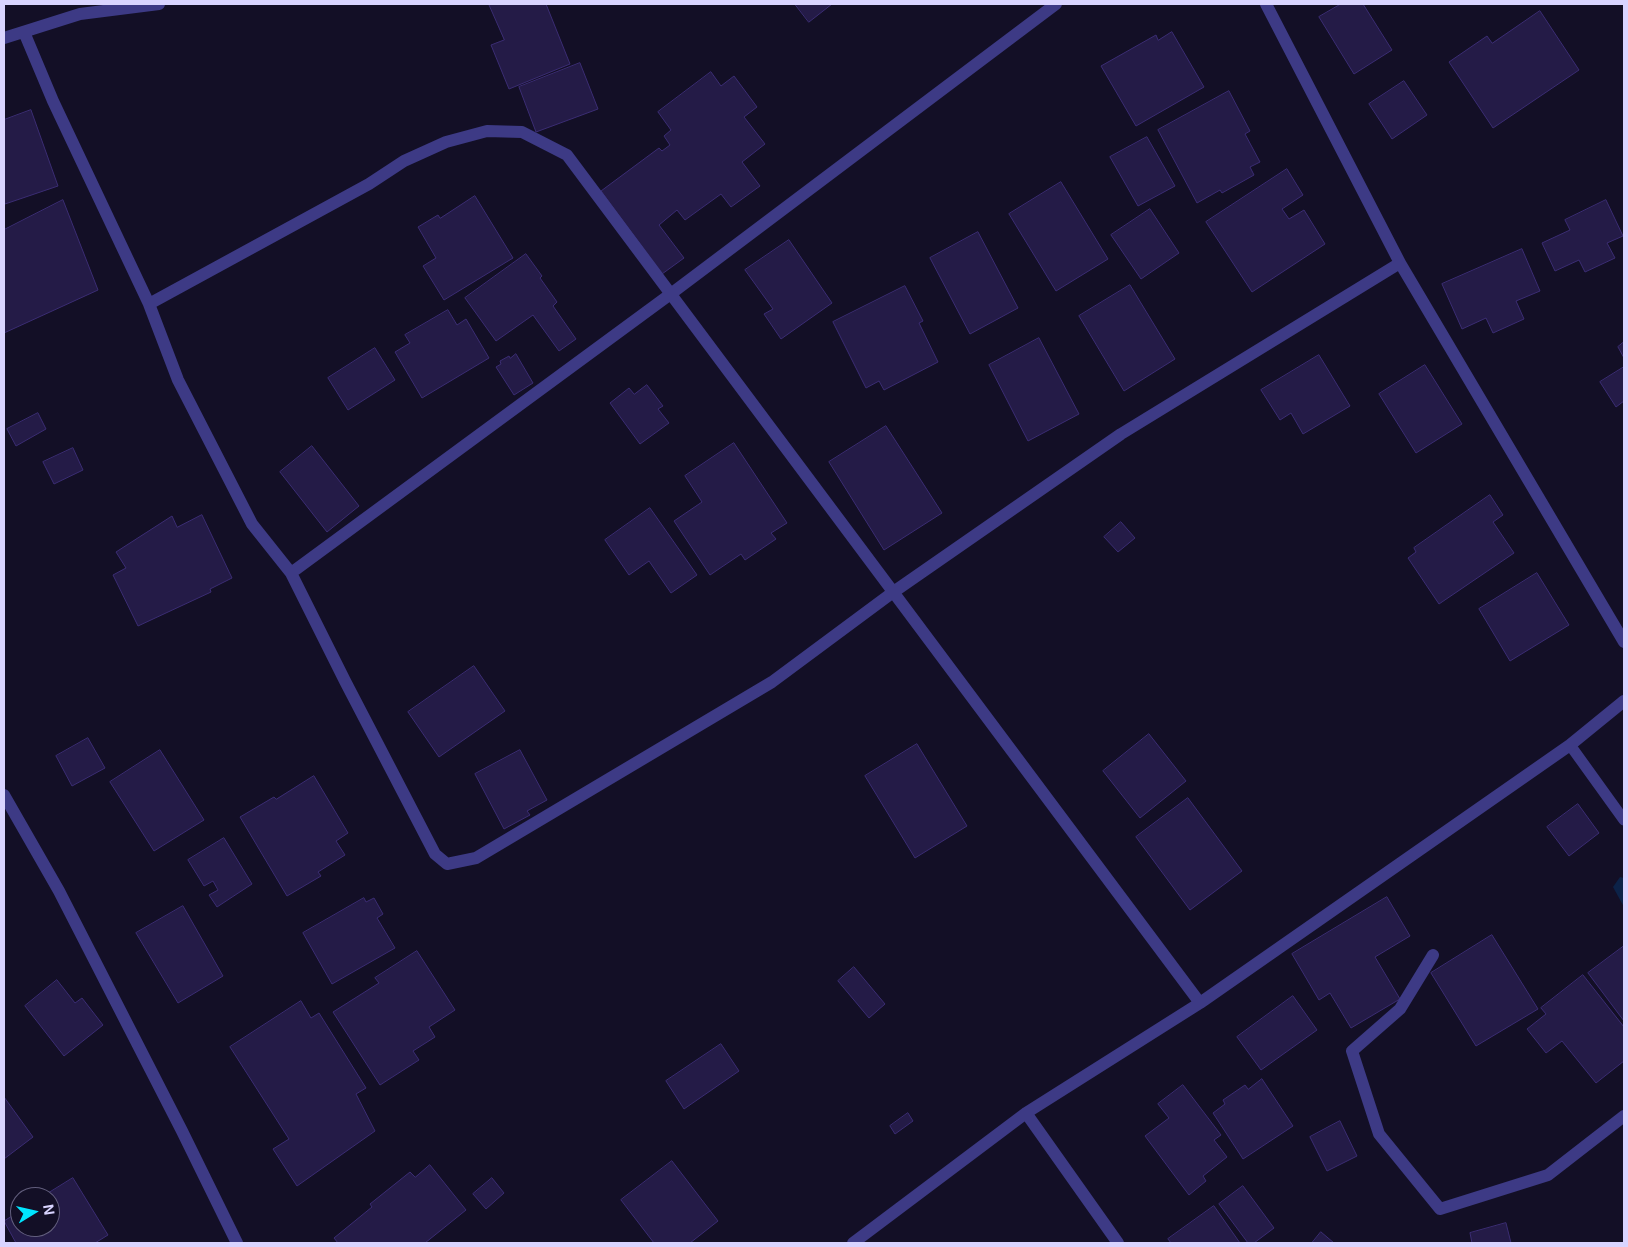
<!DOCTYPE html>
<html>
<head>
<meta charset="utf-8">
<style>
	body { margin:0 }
	#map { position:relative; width:1628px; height:1247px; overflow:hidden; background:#130f26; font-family:Inter,sans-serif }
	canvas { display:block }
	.frame { position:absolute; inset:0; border:5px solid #d9d4ff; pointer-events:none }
	.north { position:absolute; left:10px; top:1187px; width:50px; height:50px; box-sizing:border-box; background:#130f26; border:1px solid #625e7d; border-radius:50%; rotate:81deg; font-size:14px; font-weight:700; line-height:20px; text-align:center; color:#d9d4ff }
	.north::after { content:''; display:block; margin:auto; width:18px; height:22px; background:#00e5ff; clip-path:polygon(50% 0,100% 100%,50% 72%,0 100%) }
</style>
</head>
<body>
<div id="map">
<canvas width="1628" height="1247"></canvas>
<div class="frame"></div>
<div class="north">N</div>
</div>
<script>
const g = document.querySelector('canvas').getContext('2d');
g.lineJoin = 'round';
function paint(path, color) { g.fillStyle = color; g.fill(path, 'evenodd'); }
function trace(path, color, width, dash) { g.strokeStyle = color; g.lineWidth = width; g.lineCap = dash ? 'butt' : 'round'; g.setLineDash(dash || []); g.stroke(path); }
paint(new Path2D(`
	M 1620,877 L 1624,878 L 1624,907 L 1613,887 Z`), '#0c2248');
const building = new Path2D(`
	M 489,4 L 546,4 L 570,64 L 509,89 L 491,45 L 504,40 Z
	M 795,4 L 832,4 L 809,22 Z
	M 1341,4 L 1363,4 L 1392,50 L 1354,74 L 1319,17 Z
	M 1540,11 L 1579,70 L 1493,128 L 1449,62 L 1487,36 L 1492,43 Z
	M 1172,32 L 1204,87 L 1136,126 L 1101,66 L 1156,35 L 1158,40 Z
	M 580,63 L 598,109 L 536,132 L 519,87 Z
	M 711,72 L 721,86 L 734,76 L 757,107 L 744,117 L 765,144 L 742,162 L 760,186 L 731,207 L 721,194 L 685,220 L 677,210 L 659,225 L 684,258 L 662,274 L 601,191 L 659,148 L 662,151 L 670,145 L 664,136 L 671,130 L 658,112 Z
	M 1404,81 L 1427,115 L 1392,139 L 1369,104 Z
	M 1229,91 L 1250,131 L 1245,134 L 1260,162 L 1250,167 L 1254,175 L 1222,193 L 1220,190 L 1197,203 L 1158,130 Z
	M 31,110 L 58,186 L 5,204 L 4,200 L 4,120 Z
	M 1147,137 L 1175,186 L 1138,206 L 1110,157 Z
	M 1287,169 L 1303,195 L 1282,209 L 1289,219 L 1304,210 L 1325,244 L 1252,292 L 1206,222 Z
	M 1061,182 L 1108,259 L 1056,291 L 1009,214 Z
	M 475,196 L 513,258 L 444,300 L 423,266 L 436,258 L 418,227 L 438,215 L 440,218 Z
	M 63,200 L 98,290 L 4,333 L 4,230 Z
	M 1606,200 L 1623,236 L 1607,243 L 1615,258 L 1585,272 L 1579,260 L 1555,271 L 1542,243 L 1570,230 L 1565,220 Z
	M 1150,209 L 1179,253 L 1141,279 L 1111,235 Z
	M 978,232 L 1018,308 L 970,334 L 930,258 Z
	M 789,240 L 832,303 L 781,339 L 764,314 L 773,309 L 745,270 Z
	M 1522,249 L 1540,291 L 1516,301 L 1524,319 L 1493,333 L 1486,318 L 1462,329 L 1442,284 Z
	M 526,254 L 542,276 L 540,278 L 557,302 L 553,306 L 576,339 L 559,351 L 533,315 L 496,341 L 465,298 Z
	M 1130,285 L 1175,359 L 1124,391 L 1079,316 Z
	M 905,286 L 923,321 L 919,323 L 938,362 L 884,390 L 879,381 L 866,388 L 833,322 Z
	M 448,310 L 457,325 L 466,319 L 489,358 L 422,398 L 395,352 L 410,343 L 405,335 Z
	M 1039,338 L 1079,414 L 1028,441 L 989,365 Z
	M 1624,342 L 1624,358 L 1618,347 Z
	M 375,348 L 395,380 L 348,410 L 328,378 Z
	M 516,354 L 533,383 L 514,395 L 496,367 L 501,364 L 500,361 L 509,356 L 510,358 Z
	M 1319,355 L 1350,406 L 1303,434 L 1291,413 L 1280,420 L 1261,390 Z
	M 1425,365 L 1462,424 L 1416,453 L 1379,394 Z
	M 1624,367 L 1624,401 L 1616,407 L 1600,382 Z
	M 647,385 L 663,406 L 658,409 L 669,423 L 640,444 L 610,403 L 629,388 L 634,394 Z
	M 38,413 L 46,429 L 16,446 L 7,429 Z
	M 886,426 L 942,513 L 884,550 L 829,462 Z
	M 734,443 L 787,523 L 771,533 L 776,539 L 745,560 L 741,554 L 710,575 L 674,521 L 702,502 L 685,476 Z
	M 312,446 L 359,506 L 327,532 L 280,472 Z
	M 73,448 L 83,470 L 54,484 L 43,462 Z
	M 1490,495 L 1503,515 L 1493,522 L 1514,553 L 1439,604 L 1408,558 L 1416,552 L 1414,548 Z
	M 650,508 L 697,575 L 671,593 L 649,561 L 629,575 L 605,540 Z
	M 202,515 L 232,578 L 210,589 L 211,592 L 138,626 L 113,575 L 126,568 L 116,552 L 172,516 L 177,527 Z
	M 1121,522 L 1135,538 L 1118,552 L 1104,537 Z
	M 1537,573 L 1569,625 L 1510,661 L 1479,609 Z
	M 474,666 L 505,711 L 439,757 L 408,712 Z
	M 1149,734 L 1186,781 L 1140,818 L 1103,771 Z
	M 88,738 L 105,768 L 72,786 L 56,756 Z
	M 917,744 L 967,826 L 915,858 L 865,776 Z
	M 160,750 L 204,820 L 154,851 L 110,782 Z
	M 520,750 L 547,800 L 527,811 L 530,815 L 504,829 L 475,774 Z
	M 314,776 L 348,833 L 336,841 L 345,855 L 318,872 L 321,876 L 287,896 L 240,817 L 274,797 L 276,799 Z
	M 1188,798 L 1242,871 L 1190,910 L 1136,837 Z
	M 1578,804 L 1599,833 L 1569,856 L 1547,827 Z
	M 224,838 L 252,884 L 217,907 L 209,895 L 218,890 L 213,881 L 204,886 L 188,860 Z
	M 1387,897 L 1410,936 L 1375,957 L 1400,999 L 1351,1028 L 1330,993 L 1319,1000 L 1292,954 Z
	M 364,898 L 366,902 L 374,898 L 383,914 L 377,918 L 395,948 L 332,984 L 303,933 Z
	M 183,906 L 223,976 L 178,1003 L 136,933 Z
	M 1492,935 L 1538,1009 L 1476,1046 L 1431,973 Z
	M 1624,946 L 1624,1021 L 1588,973 Z
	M 417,951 L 455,1010 L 429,1027 L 435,1037 L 413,1051 L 419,1060 L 380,1085 L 333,1012 L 379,983 L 375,978 Z
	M 854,967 L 885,1004 L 869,1018 L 838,981 Z
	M 1583,975 L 1624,1027 L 1624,1061 L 1596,1083 L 1562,1041 L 1546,1053 L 1527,1029 L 1546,1014 L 1541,1008 Z
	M 57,980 L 75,1003 L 82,998 L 103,1025 L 64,1056 L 25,1006 Z
	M 1293,996 L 1317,1030 L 1261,1070 L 1237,1037 Z
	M 301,1001 L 311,1018 L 319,1013 L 366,1088 L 356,1094 L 375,1131 L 297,1186 L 273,1149 L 289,1139 L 230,1047 Z
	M 721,1044 L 739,1071 L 684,1109 L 666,1081 Z
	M 1262,1079 L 1293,1126 L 1243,1159 L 1213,1113 L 1225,1104 L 1223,1100 L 1245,1085 L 1248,1089 Z
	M 1183,1085 L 1221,1135 L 1214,1140 L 1227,1157 L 1203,1176 L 1206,1181 L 1189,1195 L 1145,1136 L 1169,1118 L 1158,1104 Z
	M 4,1097 L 33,1137 L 4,1159 Z
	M 908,1113 L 913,1121 L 895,1134 L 890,1126 Z
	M 1340,1121 L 1357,1156 L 1327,1171 L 1310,1137 Z
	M 672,1161 L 718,1221 L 690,1243 L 654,1243 L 621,1200 Z
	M 430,1165 L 466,1210 L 425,1243 L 338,1243 L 334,1238 L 372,1207 L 370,1204 L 410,1172 L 415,1177 Z
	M 73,1178 L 108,1235 L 95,1243 L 16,1243 L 4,1221 L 20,1211 L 20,1227 L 50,1227 L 50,1197 L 42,1197 Z
	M 492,1178 L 504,1193 L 486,1209 L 473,1194 Z
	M 1243,1186 L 1274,1228 L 1254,1243 L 1248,1243 L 1219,1204 Z
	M 1214,1206 L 1240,1243 L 1171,1243 L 1168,1239 Z
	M 1506,1223 L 1511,1243 L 1472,1243 L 1470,1233 Z
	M 1321,1232 L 1334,1243 L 1312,1243 Z`);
paint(building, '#241b47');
trace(building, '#3b2d73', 1);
trace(new Path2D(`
	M 1570,745 L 1624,820`), '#3d3a85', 11);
trace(new Path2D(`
	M 1266,4 L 1400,263 L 1624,642
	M 24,32 L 53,101 L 149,304 L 178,380 L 252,524 L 291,573 L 345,681 L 435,854 L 447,864 L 476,858 L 772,682 L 892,593 L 1121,434 L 1400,263
	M 4,38 L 80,14 L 159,4
	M 149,304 L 369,184 L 404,161 L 446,142 L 487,131 L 522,132 L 567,155 L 1200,1003
	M 291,573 L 672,293 L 1056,4
	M 4,795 L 59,891 L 182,1131 L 237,1243
	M 1433,955 L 1400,1009 L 1352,1051 L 1379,1134 L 1440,1209 L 1548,1175 L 1624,1116
	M 1026,1113 L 1118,1243
	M 853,1243 L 1026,1113 L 1200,1003 L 1570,745 L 1624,701`), '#3d3a85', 12);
</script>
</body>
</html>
